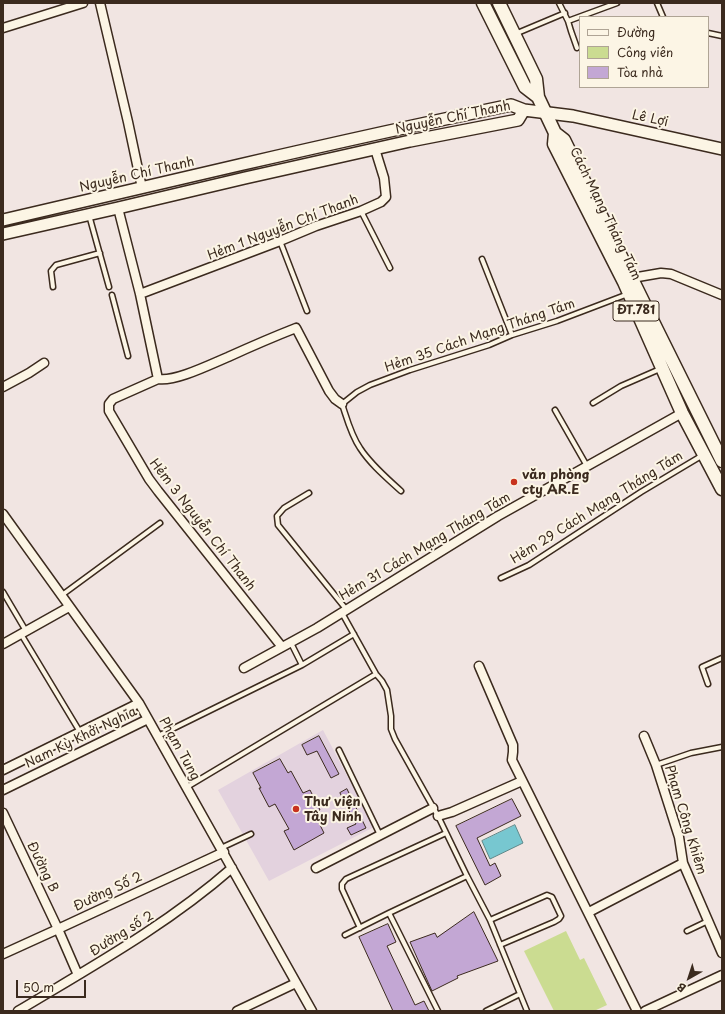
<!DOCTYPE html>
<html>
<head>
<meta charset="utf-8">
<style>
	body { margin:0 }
	#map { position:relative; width:725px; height:1014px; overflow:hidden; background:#f1e5e2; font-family:"Playpen Sans",sans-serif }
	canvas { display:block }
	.frame { position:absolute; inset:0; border:4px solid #3b2a1e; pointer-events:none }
	.legend { position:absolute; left:579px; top:16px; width:130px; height:72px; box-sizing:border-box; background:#fcf5e5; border:1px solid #afa495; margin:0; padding:5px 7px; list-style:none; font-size:12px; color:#3b2a1e }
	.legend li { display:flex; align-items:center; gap:8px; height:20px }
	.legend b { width:20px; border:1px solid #afa495 }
	.north { position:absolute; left:669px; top:958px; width:40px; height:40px; -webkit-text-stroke:3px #fcf5e5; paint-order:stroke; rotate:219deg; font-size:11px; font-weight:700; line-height:16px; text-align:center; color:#3b2a1e }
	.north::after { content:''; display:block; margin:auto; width:14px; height:18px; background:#3b2a1e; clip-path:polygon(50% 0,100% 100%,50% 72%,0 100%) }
	.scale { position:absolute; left:16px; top:980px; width:70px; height:18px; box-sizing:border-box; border:2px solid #3b2a1e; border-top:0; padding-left:5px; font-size:12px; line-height:14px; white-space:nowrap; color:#3b2a1e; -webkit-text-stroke:3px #fcf5e5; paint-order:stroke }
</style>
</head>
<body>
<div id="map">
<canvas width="725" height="1014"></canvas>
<div class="frame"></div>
<ul class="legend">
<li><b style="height:5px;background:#fcf5e5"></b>Đường</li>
<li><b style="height:11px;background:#cbdc91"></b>Công viên</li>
<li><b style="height:11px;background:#c3a7d4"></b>Tòa nhà</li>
</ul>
<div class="north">B</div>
<div class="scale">50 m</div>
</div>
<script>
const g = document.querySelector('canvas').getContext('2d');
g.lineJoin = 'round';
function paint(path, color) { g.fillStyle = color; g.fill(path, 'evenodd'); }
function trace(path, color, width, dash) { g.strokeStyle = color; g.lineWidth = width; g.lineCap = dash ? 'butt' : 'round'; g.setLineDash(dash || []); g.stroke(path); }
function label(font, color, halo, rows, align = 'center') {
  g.font = font + ' "Playpen Sans",sans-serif'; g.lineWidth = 4; g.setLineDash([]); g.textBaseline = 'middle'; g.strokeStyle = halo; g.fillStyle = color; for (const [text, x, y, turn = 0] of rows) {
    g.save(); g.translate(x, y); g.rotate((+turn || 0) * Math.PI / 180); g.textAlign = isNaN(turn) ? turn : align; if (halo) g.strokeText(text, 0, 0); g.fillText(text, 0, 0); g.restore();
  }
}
paint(new Path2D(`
	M 323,730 L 374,827 L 269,881 L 218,790 Z`), '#e3d2de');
paint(new Path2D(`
	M 566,931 L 580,960 L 584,958 L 607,1005 L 594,1011 L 554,1011 L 524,951 Z`), '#cbdc91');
const water = new Path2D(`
	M 515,825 L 523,843 L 490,859 L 482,841 Z`);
paint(water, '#77c7d0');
trace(water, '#5f8889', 1);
const building = new Path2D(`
	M 319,736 L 339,774 L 331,778 L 317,751 L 307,755 L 302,745 Z
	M 280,759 L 288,773 L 291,771 L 303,793 L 310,790 L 320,810 L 314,813 L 324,833 L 294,850 L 284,831 L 289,829 L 275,804 L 269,807 L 259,788 L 261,788 L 253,773 Z
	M 347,789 L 366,828 L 351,835 L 347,828 L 356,824 L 340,793 Z
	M 512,799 L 521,816 L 477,838 L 490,866 L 495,863 L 501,876 L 485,885 L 456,826 Z
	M 474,912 L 498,961 L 457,976 L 458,978 L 432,991 L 410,942 L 435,933 L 437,937 Z
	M 388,924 L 396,942 L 387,946 L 415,1005 L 424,1001 L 429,1011 L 393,1011 L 359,937 Z`);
paint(building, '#c3a7d4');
trace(building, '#3b2a1e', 1);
const lane = new Path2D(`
	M 559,3 L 568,21 L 617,3
	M 657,3 L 663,17
	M 568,21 L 571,31 L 577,48
	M 708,33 L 722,36
	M 515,34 L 565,13
	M 361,211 L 390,268
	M 89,215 L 109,287
	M 280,241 L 307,311
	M 482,259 L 512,335
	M 53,287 L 51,271 L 56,265 L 100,253
	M 112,295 L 128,356
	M 593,403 L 621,386 L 660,369
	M 555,410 L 587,466
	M 401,491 C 387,478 371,465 360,448 C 351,435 347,419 342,404 L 357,392 L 370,385 L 410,370 L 489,345 L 512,335 L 557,321 L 628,294
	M 309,493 L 284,508 L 277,516 L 278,525 L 346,609
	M 501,578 L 529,565 L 641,492 L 703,455
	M 3,592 L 26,631
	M 62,595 L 160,523
	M 342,613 L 376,674 L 382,681 L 387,690 L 391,716 L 391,729 L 395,739 L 438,816 L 467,876 L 490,920 L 527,1011
	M 21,634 L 80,732
	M 291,643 L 302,665 L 354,634
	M 708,684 L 702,667 L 722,658
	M 158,736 L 302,665
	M 339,750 L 380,835
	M 656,765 L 691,753 L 722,747
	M 187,787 L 376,674
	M 221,848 L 251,834
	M 389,913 L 438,1011
	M 490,920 L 547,895 L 552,897 L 561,916 L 559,919 L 554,922 L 500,945
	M 360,928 L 342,889 L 342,884 L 346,879 L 446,833
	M 687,931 L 708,921
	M 345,935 L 389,913 L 467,876
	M 486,1011 L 520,994`);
const street = new Path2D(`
	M 100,3 L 128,122 L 142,188
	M 3,28 L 83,3
	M 118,208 L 140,294 L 158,379
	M 632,278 L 661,273 L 671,274 L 722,295
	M 140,294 L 280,241 L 316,226 L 361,211 L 381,202 L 386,197 L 384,178 L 375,149
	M 158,379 L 113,399 L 109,404 L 109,411 L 149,479 L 158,491 L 282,647
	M 158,379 C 175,382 211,364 228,357 C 250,347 273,337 296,328 L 329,391 L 335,399 L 342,404
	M 3,387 L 29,373 L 44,363
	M 3,514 L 139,703 L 312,1011
	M 3,644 L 69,607
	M 479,666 L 513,745 L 513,752 L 512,760 L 637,1011
	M 244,668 L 317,628 L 498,516 L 682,413
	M 644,736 L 656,765 L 679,837 L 683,863 L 722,953
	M 3,770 L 139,703
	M 3,790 L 148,719
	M 3,813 L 58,929 L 78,975
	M 438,816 L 452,812 L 522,781
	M 316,868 L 433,808
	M 589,912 L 683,863
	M 3,954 L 58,929 L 224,852
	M 18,1011 C 91,967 167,925 232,868
	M 237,1011 L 296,983
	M 645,1011 L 722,975`);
const secondary = new Path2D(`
	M 3,220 C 82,202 160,183 239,165 C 330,144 420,124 511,105 L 524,110 L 573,116 L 722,149
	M 3,234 L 118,208 L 245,178 L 410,141 L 518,120 L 524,110`);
const primary = new Path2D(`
	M 483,3 L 525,87 L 538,97
	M 499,3 L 536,79 L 538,97 L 555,133 L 564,140 L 657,330 L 722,461
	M 555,133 L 554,144 L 624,282 L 682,413 L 722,489`);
trace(lane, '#3b2a1e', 7);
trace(street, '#3b2a1e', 11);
trace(secondary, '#3b2a1e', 14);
trace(primary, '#3b2a1e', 15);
trace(lane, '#fcf5e5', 4);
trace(street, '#fcf5e5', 8);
trace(secondary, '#fcf5e5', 11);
trace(primary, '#fcf5e5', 12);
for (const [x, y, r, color] of [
	[514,482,4,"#c8321e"],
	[296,809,4,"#c8321e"]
]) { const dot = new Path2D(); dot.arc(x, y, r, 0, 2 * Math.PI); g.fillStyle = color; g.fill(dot); trace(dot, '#fcf5e5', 1.5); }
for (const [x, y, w] of [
	[636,311,46]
]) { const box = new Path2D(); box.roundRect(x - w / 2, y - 10, w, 20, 3); g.fillStyle = '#fcf5e5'; g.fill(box); trace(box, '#3b2a1e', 1); }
label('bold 12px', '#3b2a1e', null, [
	["ĐT.781",636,311]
]);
label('13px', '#3b2a1e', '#fcf5e5', [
	["Nguyễn Chí Thanh",453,118,-12],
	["Lê Lợi",650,119,12],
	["Nguyễn Chí Thanh",137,175,-13],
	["Cách Mạng Tháng Tám",605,214,64],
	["Hẻm 1 Nguyễn Chí Thanh",283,228,-21],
	["Hẻm 35 Cách Mạng Tháng Tám",480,336,-19],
	["Hẻm 29 Cách Mạng Tháng Tám",597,508,-32],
	["Hẻm 3 Nguyễn Chí Thanh",202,525,52],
	["Hẻm 31 Cách Mạng Tháng Tám",425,547,-31],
	["Nam Kỳ Khởi Nghĩa",81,738,-26],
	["Phạm Tung",179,749,61],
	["Phạm Công Khiêm",685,820,73],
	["Đường B",42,867,64],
	["Đường Số 2",108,892,-25],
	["Đường số 2",122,934,-32]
]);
label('bold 13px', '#3b2a1e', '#fcf5e5', [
	["văn phòng",522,475],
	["cty AR.E",522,490],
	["Thư viện",304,802],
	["Tây Ninh",304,817]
], 'left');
</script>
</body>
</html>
